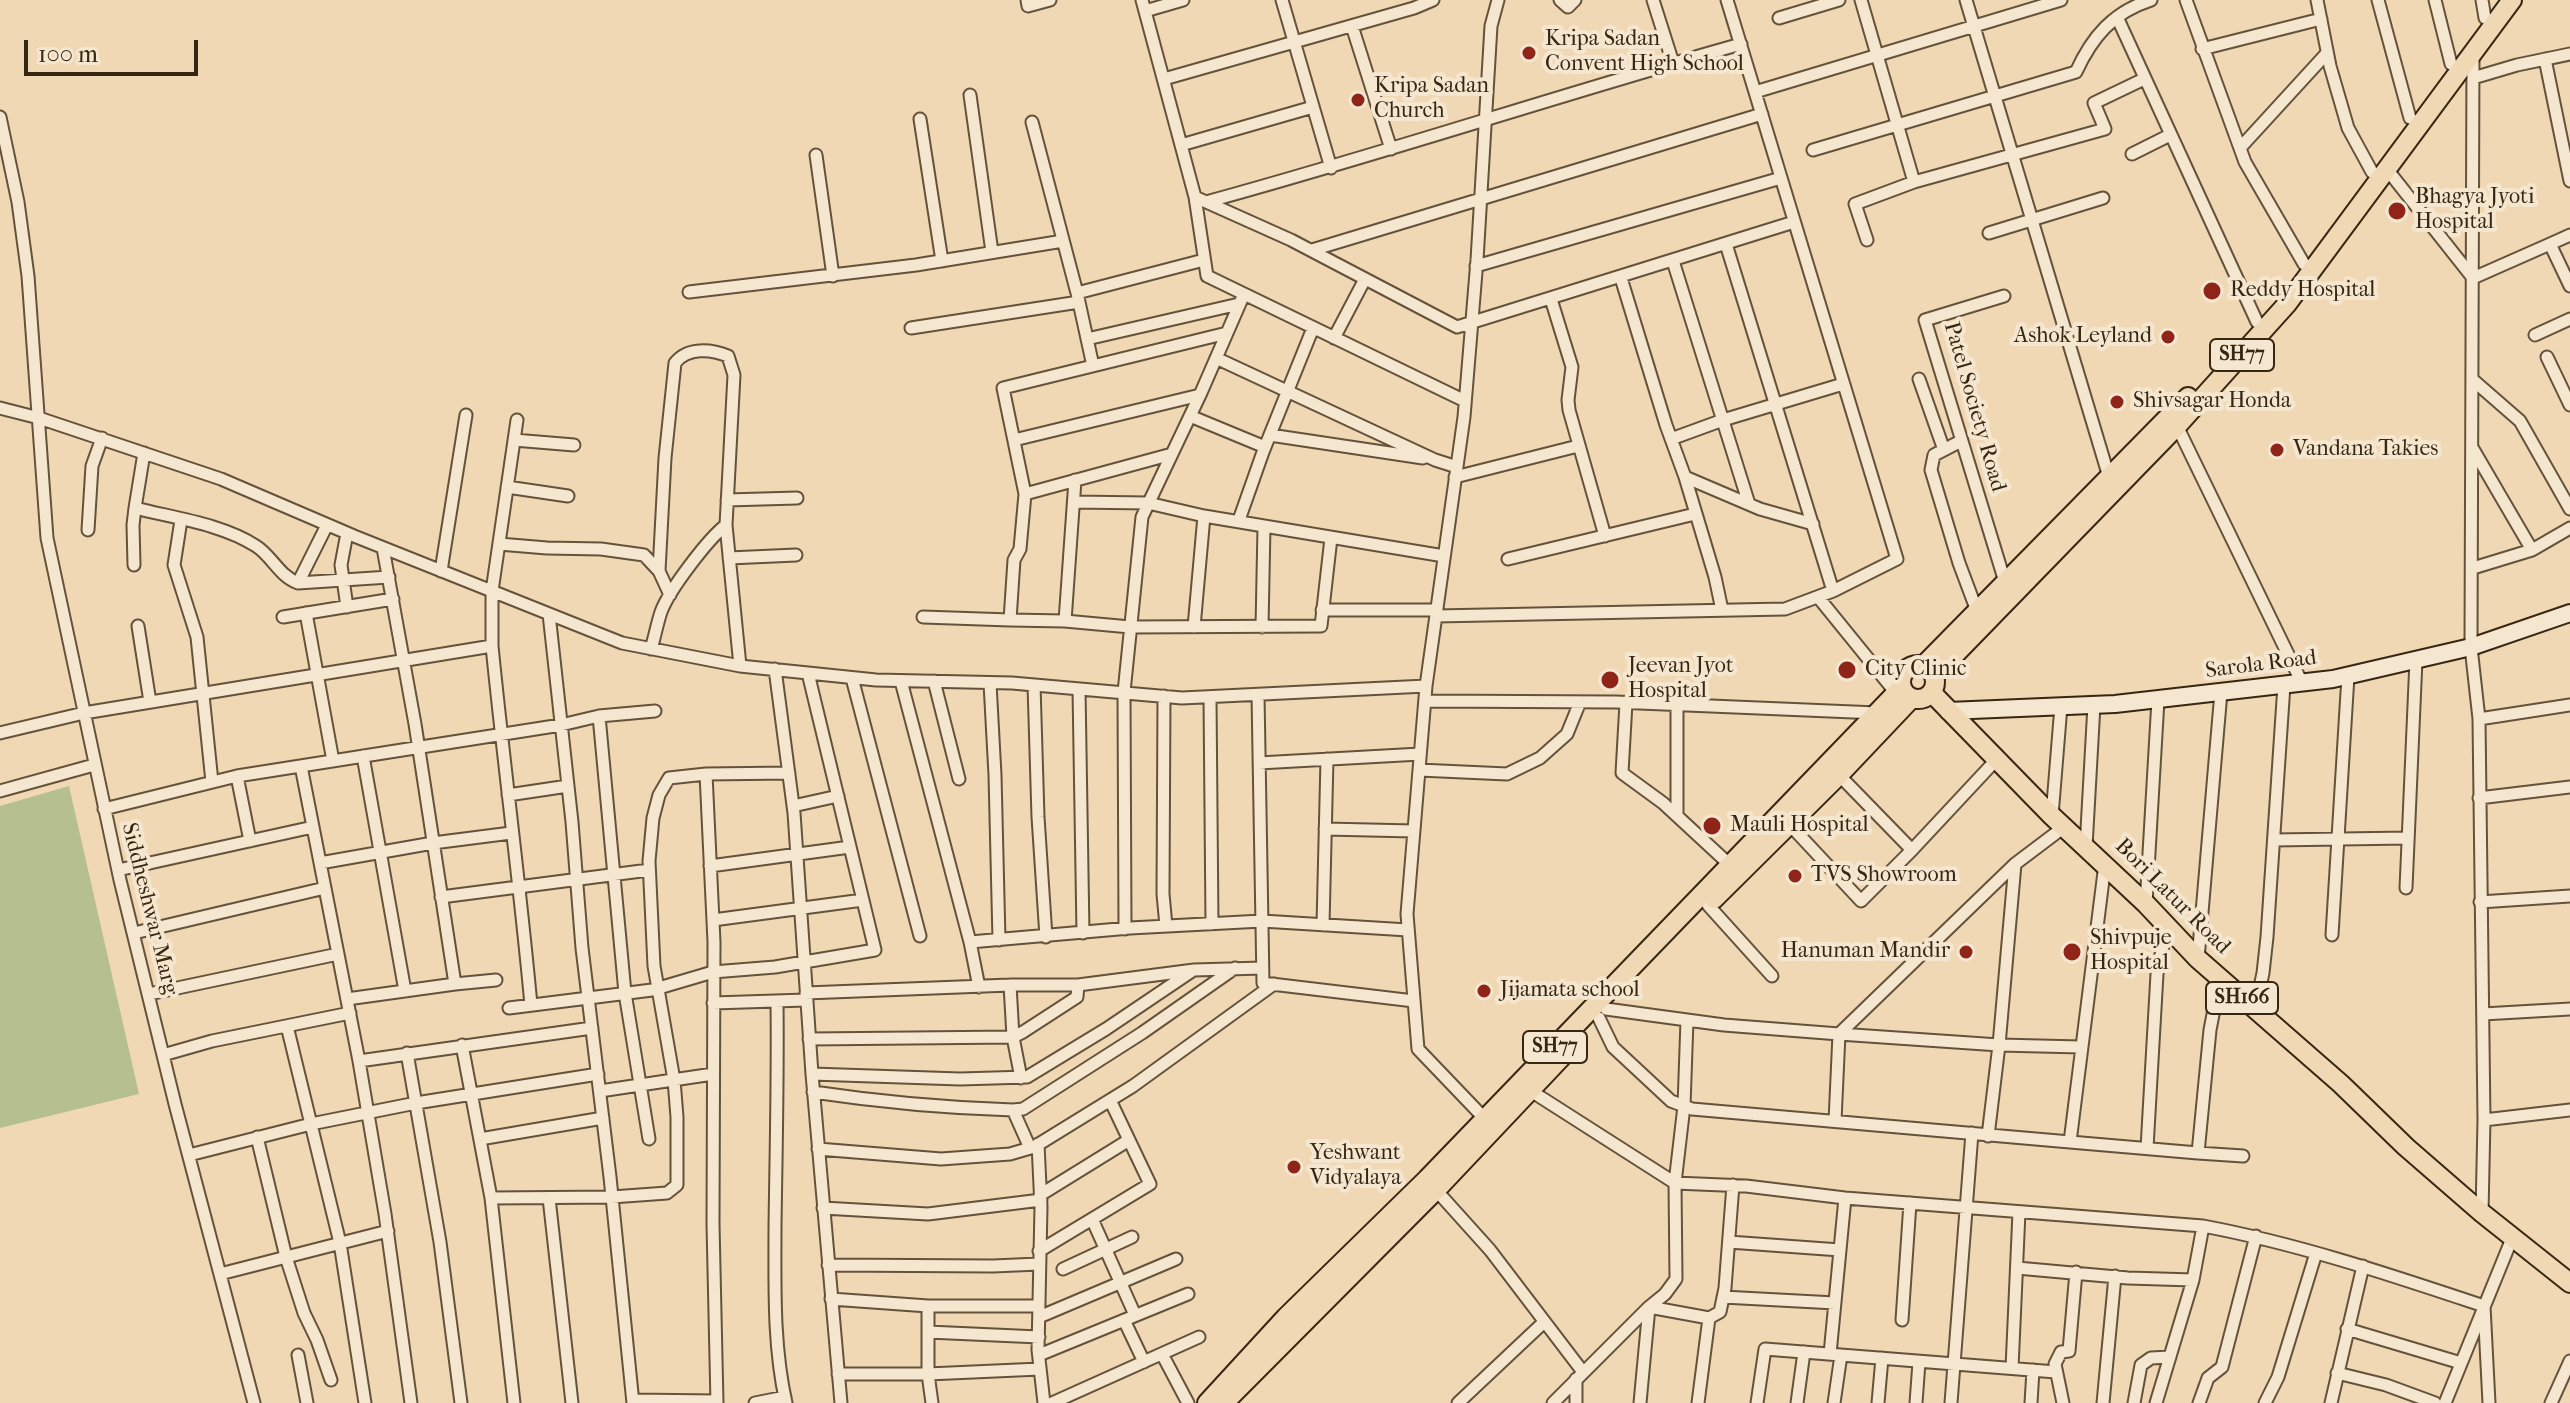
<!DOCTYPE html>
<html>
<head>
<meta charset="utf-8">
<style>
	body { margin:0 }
	#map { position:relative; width:2570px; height:1403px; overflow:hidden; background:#f0d8b5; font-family:"IM FELL French Canon",serif }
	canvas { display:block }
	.scale { position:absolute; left:24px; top:40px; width:174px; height:36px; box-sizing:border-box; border:4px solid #372612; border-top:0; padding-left:10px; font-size:24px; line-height:28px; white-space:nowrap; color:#372612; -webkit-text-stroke:6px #f5e6cf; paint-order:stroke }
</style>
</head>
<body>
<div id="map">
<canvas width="2570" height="1403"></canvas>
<div class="scale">100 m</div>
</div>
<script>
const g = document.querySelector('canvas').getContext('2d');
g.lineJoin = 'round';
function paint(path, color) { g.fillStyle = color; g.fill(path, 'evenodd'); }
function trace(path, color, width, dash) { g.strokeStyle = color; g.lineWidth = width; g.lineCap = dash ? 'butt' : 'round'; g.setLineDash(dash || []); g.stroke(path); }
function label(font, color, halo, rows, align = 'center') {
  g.font = font + ' "IM FELL French Canon",serif'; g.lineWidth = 8; g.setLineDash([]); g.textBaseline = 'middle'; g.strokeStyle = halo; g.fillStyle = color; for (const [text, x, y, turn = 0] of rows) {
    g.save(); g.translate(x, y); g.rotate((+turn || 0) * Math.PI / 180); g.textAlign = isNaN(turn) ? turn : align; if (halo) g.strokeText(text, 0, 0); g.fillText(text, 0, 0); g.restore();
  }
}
paint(new Path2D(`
	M 69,786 L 139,1094 L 0,1128 L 0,806 Z`), '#b6bf90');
const street = new Path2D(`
	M 1027,0 L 1028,6 L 1050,0
	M 1142,0 L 1195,197 L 1207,276 L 1465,401
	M 1282,0 L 1331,168
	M 1560,0 L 1568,7 L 1575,0
	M 1653,0 L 1673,63
	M 1861,0 L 1914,182
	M 1966,0 L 2109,477
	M 2186,0 L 2245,162 L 2304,264
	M 2317,0 L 2330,66 L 2348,128 L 2372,172
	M 2378,0 L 2410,118
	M 2435,0 L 2451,64
	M 2482,0 L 2485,18
	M 1145,11 L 1183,0
	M 2117,17 L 2257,322
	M 1779,18 L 1839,0
	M 1352,26 L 1391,149
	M 2202,49 L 2321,19
	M 2473,54 L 2471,647 L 2479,719 L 2484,1120 L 2482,1213
	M 2545,59 L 2570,181
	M 2473,78 L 2517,65 L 2570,54
	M 1164,79 L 1414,8 L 1433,0
	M 1755,92 L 2061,0
	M 970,95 L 992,252
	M 0,117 L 18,202 L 28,276 L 47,538 L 120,880 L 175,1104 L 254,1403
	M 920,119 L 942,261
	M 1032,122 L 1077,293 L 1093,366
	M 1181,145 L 1313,107
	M 2240,148 L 2327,53
	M 1813,150 L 2076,72 C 2092,37 2113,12 2151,0
	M 2132,154 L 2170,135
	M 816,155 L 833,276
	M 2386,168 L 2473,278 L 2550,244 L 2570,286
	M 1195,197 L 1291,240 L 1457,327 L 1794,222
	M 1206,202 C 1386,153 1562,94 1741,44
	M 1989,233 L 2103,198
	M 1867,240 L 1855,204 L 1914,182 L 2105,129 L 2094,103 L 2144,79
	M 1726,244 L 1833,591 L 1897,559 L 1727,0
	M 2550,244 L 2570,235
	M 1312,250 L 1762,114
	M 1673,261 L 1749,504
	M 1476,266 L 1781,178
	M 1621,278 L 1666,425 L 1685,477 L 1760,509 L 1813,524
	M 689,292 L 916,265 L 1063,241
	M 1077,293 L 1204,260
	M 2004,296 L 1925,320 L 2005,582
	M 1551,299 L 1572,367 L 1568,400 L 1569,410 L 1605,536
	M 911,328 L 1079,302
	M 2535,335 L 2570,319
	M 1334,338 L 1365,279
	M 1087,339 L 1239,304
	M 2547,357 L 2570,405
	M 1216,358 L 1435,460 L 1457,467
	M 1919,379 L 1944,450
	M 2473,380 L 2520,421 L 2570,509
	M 0,408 L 39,418 L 221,479 L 354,536 L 622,643 L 740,666 L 876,680 L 1012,683 L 1182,698 L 1426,686
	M 1190,416 L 1265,447
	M 2177,426 L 2302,683
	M 1270,435 L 1423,458
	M 1671,439 L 1723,420 L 1843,384
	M 514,440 L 574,445
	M 1014,440 L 1200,395
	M 1961,441 L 1934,455 L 1931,470 L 1959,563 L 1977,611
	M 2473,449 L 2532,550
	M 144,453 L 135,508 C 174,518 222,524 256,546 C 272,556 279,576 298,583 L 389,577
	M 1172,454 L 1025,494 L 1020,549 L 1014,560 L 1010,620 L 1065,621 L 1130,627 L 1321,626 L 1331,538
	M 1455,477 L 1578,446
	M 1685,477 L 1715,577 L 1722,610
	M 507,487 L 568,496
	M 1025,494 L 1003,388 L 1227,333
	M 727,500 L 797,498
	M 1074,502 L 1148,503 L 1204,516 L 1444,556
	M 181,520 L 174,565 L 197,637 L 212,782
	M 1239,520 L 1263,452 L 1313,328
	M 88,530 L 92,466 L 102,438
	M 499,544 L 547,548 L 601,549 L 644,555 L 659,571 L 670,595
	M 729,558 L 796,555
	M 1508,559 L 1695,514
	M 134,565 L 133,525 L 135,508
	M 2473,568 L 2532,550 L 2570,528
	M 441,571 L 466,415
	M 659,571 L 665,458 L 675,363 C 687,347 711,349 728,356 L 734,375 L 726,525 L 740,666
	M 298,583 L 327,525
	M 1818,597 L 1896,693
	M 347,607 L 341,565 L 347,533
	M 1322,610 L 1437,610
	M 306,613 L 333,761
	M 549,614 L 572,822 L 582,948 L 610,1177 L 633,1403
	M 1436,616 L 1785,609 L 1833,591
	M 283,617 L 393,599
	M 923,617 L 1010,620
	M 1065,621 L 1075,480
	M 138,626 L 150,702
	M 1194,627 L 1204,516
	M 1262,627 L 1264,527
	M 492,646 L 492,591 L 517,420
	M 651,649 C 655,636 657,624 661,612 C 669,590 708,539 726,525
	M 775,669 L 794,813 L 812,1074 L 841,1403
	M 852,678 L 920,936
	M 901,681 L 970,942 L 979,987
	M 934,681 L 959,779
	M 990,683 L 995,775 L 999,940
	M 1034,685 L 1038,817 L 1046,937
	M 1079,689 L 1083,933
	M 1258,695 L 1263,983 L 1414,1001
	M 1164,696 L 1163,894 L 1166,926
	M 1210,697 L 1212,924
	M 1425,701 L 1616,702 L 1877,713
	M 1626,703 L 1622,773 L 1663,803 L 1730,865
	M 599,716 L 625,993 L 649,1139
	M 2479,719 L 2570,705
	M 0,733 L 84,713 L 492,646 C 504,766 520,885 531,1005
	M 363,756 L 405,991
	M 1259,763 L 1420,754
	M 301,766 L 359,1061 L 385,1214 L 411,1403
	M 1419,770 L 1507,774 L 1540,758 L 1567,734 L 1580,702
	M 1839,775 L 1912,850 L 1996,760
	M 237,776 L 250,841
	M 0,791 L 94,765
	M 508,795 L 568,786
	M 2479,798 L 2570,787
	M 793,806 L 838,796
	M 104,809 L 237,776 L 561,725 L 599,716 L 655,711
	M 1677,815 L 1677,705
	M 2052,816 L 2061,706
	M 1790,825 L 1861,901 L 1912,850
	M 1325,829 L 1414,831
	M 2274,840 L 2408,838
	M 2086,847 L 2094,705
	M 320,863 L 433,843 L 511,833
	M 710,866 L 850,847
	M 118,870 L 313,827
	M 2406,888 L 2416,660
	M 441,897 L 649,870
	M 2480,902 L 2570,896
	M 2146,904 L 2158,700
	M 1708,905 L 1772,976
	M 713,920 L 863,900
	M 1323,925 L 1327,759
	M 1125,929 L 1124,692 L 1142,517 L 1200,395 L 1244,294
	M 134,933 L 325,888
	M 2332,935 L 2348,676
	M 970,942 L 1130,928 L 1262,921 L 1408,930
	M 2198,959 L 2221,692
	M 455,984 L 496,980
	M 1010,985 L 1013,1037 L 1021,1078
	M 806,993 L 1010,985 L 1078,985 L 1194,970 L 1262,968
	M 149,994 L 338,954
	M 347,999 L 455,984 L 415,724 L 383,548
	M 777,1002 C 778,1077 776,1152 775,1227 C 775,1286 773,1345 786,1403
	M 713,1003 L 806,1000
	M 509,1008 L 652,990 L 713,972 L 775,967 L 875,950 L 808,673
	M 1606,1009 L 1724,1025 L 1839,1034 L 2015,864 L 2064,827
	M 2255,1010 L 2263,973 L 2267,937 L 2284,685
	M 2483,1014 L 2570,1009
	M 1599,1018 L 1613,1047 L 1671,1101 L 1692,1109 L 2070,1142 L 2105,864
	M 1687,1020 L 1684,1106 L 1675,1183 L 1676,1279 L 1665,1294 L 1649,1307 L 1709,1318 L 1698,1403
	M 287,1026 L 340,1243 L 365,1403
	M 809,1039 L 1013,1037 L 1023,1032 L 1077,997 L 1078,985
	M 462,1045 L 491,1198 L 514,1403
	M 407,1053 L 440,1242 L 461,1403
	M 163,1055 L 212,1041 L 350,1013
	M 359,1061 L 592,1028
	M 812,1074 L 960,1079 L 1027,1077 L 1106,1029 L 1192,971
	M 600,1091 L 713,1074
	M 1531,1091 L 1675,1183 L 1746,1186 L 1845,1198 L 2203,1226 C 2299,1244 2391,1275 2484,1306 L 2489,1403
	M 813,1092 C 880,1102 946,1108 1013,1110 L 1023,1109 L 1142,1033 L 1235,968
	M 1013,1110 L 1030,1148
	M 1485,1119 L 1418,1049 L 1407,914 L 1426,686 L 1464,417 L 1477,260 L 1491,26 L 1498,0
	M 2484,1120 L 2570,1110
	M 1835,1121 L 1839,1034 L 1999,1045 L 2015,864
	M 1988,1136 L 1999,1045 L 2081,1047
	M 257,1137 L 286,1257 L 304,1313 L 317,1340 L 331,1380
	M 480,1139 L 603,1118
	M 2070,1142 L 2198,1153 L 2210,1030 L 2220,978
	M 1038,1144 L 1041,1207 L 1038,1350 L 1044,1403
	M 2147,1148 L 2157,974 L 2167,926
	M 818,1149 L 941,1159 L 1010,1154 L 1034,1147 L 1133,1086 L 1274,984
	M 2198,1153 L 2243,1156
	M 189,1155 L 311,1124 L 416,1103 L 598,1074
	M 1436,1190 L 1490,1250 L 1583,1372
	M 1040,1195 L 1129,1140
	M 491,1198 L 612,1197 L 667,1193 L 677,1185 L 677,1117 L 674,1080 L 654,966 L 649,861 L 653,818 L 659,795 L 669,778 L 706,774
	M 549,1198 L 572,1403
	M 823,1208 L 928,1214 L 1041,1200
	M 1092,1219 L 1135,1315
	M 1729,1242 L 1840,1250
	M 1039,1251 L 1150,1184 L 1110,1100
	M 828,1265 L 993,1266 L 1039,1264
	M 2017,1268 L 2128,1278 L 2193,1280
	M 1063,1269 L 1132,1237
	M 220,1274 L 388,1231
	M 1723,1297 L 1835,1303
	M 831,1299 L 928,1306 L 1039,1306
	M 928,1306 L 928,1374 L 932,1403
	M 1039,1317 L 1176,1259
	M 1709,1318 L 1720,1312 L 1725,1288 L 1733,1185
	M 1124,1320 L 1144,1362
	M 1902,1320 L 1910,1203
	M 2347,1329 L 2461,1363
	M 928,1332 L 1039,1337
	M 1162,1354 L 1188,1403
	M 1830,1354 L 1845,1198
	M 298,1355 L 307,1403
	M 1039,1355 L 1188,1294
	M 2012,1368 L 2019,1212
	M 2337,1373 L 2386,1385 L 2435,1403
	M 838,1374 L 928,1374 L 1040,1369
	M 1576,1379 L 1576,1403
	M 633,1400 L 717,1401
	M 717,1403 L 713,1224 L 714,942 L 706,774 L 789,773
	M 755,1403 L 785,1397
	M 1052,1403 L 1199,1337
	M 1458,1403 L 1543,1323
	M 1553,1403 L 1649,1307
	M 1640,1403 L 1649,1307
	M 1757,1403 L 1765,1349 L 2056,1372
	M 1797,1403 L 1804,1352
	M 1834,1403 L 1841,1355
	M 1878,1403 L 1882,1358
	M 1916,1403 L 1919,1362
	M 1951,1403 L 1972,1133
	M 2031,1403 L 2033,1370
	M 2063,1403 L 2055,1364 L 2061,1352 L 2069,1351 L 2076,1272
	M 2103,1403 L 2115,1276
	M 2134,1403 L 2141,1365 L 2151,1358 L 2170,1357
	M 2156,1403 L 2193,1280 L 2203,1226
	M 2199,1403 L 2208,1378 L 2222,1367 L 2256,1236
	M 2265,1403 L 2278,1377 L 2316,1253
	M 2331,1403 L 2363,1266
	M 2445,1403 L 2513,1236
	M 2551,1403 L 2570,1361`);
const secondary = new Path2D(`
	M 1948,711 L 2115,704 L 2333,679 L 2471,647 L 2570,613`);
const primary = new Path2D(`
	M1901 682a17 17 0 1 1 34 0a17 17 0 1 1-34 0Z
	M 1923,666 L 2188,397
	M 1934,676 L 2177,426 L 2287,304 L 2512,0
	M 1932,693 L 2052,816 L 2146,904 L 2198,959 L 2341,1084 L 2406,1147 L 2482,1213 L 2570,1283
	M 1714,899 L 1839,775 L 1911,699
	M 1207,1403 L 1286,1317 L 1427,1179 L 1901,688
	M 1224,1403 L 1436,1190 L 1574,1044`);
trace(street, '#65523b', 15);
trace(secondary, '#372612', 20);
trace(primary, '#372612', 22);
trace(street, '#f5e6cf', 11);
trace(secondary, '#f5e6cf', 16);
trace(primary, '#f0d8b5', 18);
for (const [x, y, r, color] of [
	[1529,53,8,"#8f2418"],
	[1358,100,8,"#8f2418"],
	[2397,211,10,"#8f2418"],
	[2212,291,10,"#8f2418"],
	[2168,337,8,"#8f2418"],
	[2117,402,8,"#8f2418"],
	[2277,450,8,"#8f2418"],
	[1847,670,10,"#8f2418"],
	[1610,680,10,"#8f2418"],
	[1712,826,10,"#8f2418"],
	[1795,876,8,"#8f2418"],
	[1966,952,8,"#8f2418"],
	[2072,952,10,"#8f2418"],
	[1484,991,8,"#8f2418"],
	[1294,1167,8,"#8f2418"]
]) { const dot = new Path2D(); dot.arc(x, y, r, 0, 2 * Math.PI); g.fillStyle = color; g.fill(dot); trace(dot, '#f5e6cf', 3); }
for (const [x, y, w] of [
	[2242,355,64],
	[2242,998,72],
	[1555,1047,64]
]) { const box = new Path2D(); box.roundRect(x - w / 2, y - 16, w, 32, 6); g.fillStyle = '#f5e6cf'; g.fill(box); trace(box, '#372612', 2); }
label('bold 20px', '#372612', null, [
	["SH77",2242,355],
	["SH166",2242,998],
	["SH77",1555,1047]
]);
label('22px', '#372612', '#f5e6cf', [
	["Kripa Sadan",1545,40],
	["Convent High School",1545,65],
	["Kripa Sadan",1374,87],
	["Church",1374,112],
	["Bhagya Jyoti",2415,198],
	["Hospital",2415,223],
	["Reddy Hospital",2230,291],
	["Ashok Leyland",2152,337,"right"],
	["Shivsagar Honda",2133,402],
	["Vandana Takies",2293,450],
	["Jeevan Jyot",1628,667],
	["Hospital",1628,692],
	["City Clinic",1865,670],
	["Mauli Hospital",1730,826],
	["TVS Showroom",1811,876],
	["Shivpuje",2090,939],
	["Hospital",2090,964],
	["Hanuman Mandir",1950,952,"right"],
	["Jijamata school",1500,991],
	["Yeshwant",1310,1154],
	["Vidyalaya",1310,1179]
], 'left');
label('22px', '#372612', '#f5e6cf', [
	["Patel Society Road",1974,407,74],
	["Sarola Road",2261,665,-7],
	["Bori Latur Road",2172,897,45],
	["Siddheshwar Marg",149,909,76]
]);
</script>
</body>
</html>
